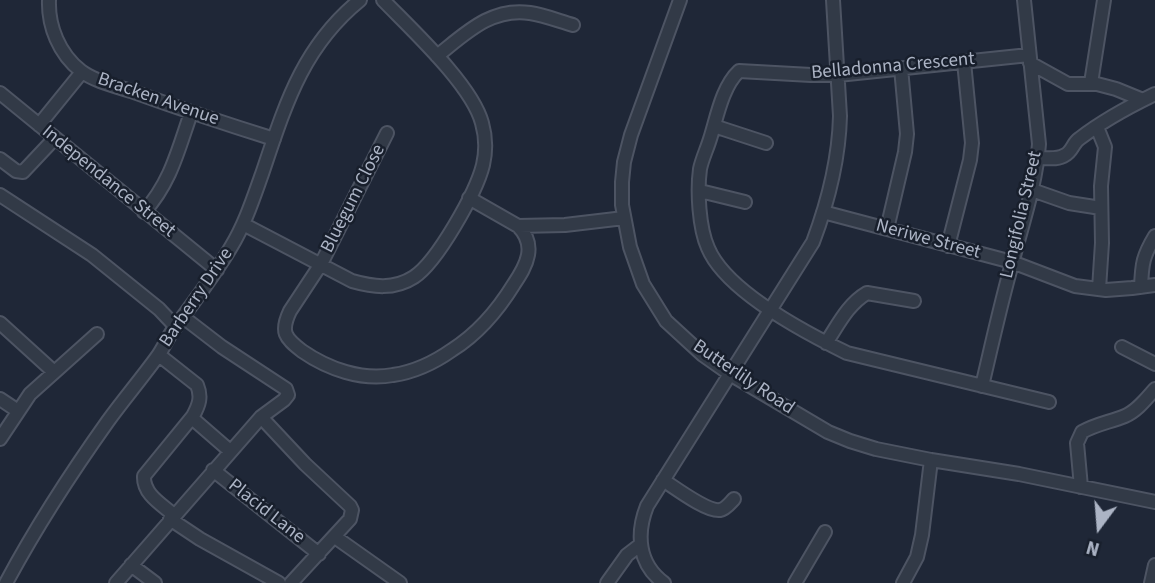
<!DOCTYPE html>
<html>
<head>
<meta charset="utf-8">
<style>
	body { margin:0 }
	#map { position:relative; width:1155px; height:583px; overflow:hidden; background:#1f2737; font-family:"Source Sans 3",sans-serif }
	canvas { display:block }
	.north { position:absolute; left:1064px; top:492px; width:70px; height:70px; -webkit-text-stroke:5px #181f2c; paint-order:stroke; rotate:196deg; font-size:19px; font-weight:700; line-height:28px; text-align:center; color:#acb4c5 }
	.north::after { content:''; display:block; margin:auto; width:24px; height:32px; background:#acb4c5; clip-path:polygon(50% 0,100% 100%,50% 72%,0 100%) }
</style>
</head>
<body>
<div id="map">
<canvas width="1155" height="583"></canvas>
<div class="north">N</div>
</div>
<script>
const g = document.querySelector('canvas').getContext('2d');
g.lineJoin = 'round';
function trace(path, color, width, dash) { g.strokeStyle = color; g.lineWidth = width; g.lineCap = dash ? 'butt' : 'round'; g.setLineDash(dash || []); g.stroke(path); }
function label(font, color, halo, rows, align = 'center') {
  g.font = font + ' "Source Sans 3",sans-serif'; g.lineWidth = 5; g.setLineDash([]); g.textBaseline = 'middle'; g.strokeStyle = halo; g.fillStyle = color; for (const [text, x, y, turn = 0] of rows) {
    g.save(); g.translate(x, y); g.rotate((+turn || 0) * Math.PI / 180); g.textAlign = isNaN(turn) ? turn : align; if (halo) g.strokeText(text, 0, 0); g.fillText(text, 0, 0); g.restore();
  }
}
const minor = new Path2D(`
	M 49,0 C 48,26 59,54 81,71 C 94,81 115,86 131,91 C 178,108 226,124 274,139
	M 680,0 L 631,135 L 624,162 L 622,182 L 622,205 L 630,247 L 643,284 L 666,321 L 703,355 L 730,374 L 828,432 L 850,441 L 876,449 L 931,460 L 1019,474 L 1155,502
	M 1029,55 L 838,75 L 811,75 L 739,71 C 722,87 717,117 710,139 C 707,149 702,159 700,169 C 697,191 699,228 708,248 C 726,291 806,333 847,353 L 1049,402
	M 437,56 C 465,34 491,7 530,13 C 544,15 559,21 573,25
	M 1030,63 L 1068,84 L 1097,84 L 1116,89 L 1143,100
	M 1091,83 L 1104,0
	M 0,93 L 217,270
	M 39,125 L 82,72
	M 714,126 L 766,143
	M 1097,127 L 1105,147 L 1101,186 L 1102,243 L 1099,289
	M 387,133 L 321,264 L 290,311 C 280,332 285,338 302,351 C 328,369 362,381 393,375 C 414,372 435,362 452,350 C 479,333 498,310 514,284 C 520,275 526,266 528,255 C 530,244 526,234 518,226 L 469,198
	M 1038,158 C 1047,158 1058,160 1065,155 C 1072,152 1073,143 1079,139 C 1101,122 1130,106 1155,94
	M 0,159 L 16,171 L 23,172 L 55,138
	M 1032,190 L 1069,203 L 1101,208
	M 700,191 L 745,202
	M 0,195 L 92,255 L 159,309 L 176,327
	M 144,212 C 171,182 178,150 191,113
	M 823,212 L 1012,262 L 1075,286 L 1106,290 L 1132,288 L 1155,285
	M 243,224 L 352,281 C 373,287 394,290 414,277 C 437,262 476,193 483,165 C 486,152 486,137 482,123 C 472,85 411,29 383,0
	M 518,226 L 565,225 L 624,218
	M 887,229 L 905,152 L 907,134 L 901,68
	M 948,246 L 970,160 L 972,143 L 964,62
	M 1141,287 C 1142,263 1143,256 1155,236
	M 0,323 L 54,372
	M 826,343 C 838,325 848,304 867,293 L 914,301
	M 1122,347 L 1155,364
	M 159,355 L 197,385 C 202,397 199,405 193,416 L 144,476 C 143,494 161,504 174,515
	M 982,386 C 992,344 1001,302 1013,260 C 1023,221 1036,184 1039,144 L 1024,0
	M 0,399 L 18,411
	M 261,417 L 305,464 L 350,506 L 352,510 L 350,519 L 291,583
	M 192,418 L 230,451
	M 0,439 L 30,394 L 97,334
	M 213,470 L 319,554
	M 663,480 C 674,487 707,512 720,510 C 726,509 730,503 734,499
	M 1081,487 L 1077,443 L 1082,432 C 1096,424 1110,422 1125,416 C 1137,411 1146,399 1155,389
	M 170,519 L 200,539 L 279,583
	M 335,537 L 400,583
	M 131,565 L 155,583
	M 6,583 C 36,527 71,473 108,421 C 124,399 141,379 157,357 C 163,349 167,339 173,330 C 193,303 214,276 231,247 C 245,224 253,199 262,174 C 285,106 302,47 360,0
	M 116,583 L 261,417 L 284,400 L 288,395 L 286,389 L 222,347 L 183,317
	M 607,583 L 627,555 L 640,545
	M 664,583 C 638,564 636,534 647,506 L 813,242 C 828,202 839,159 840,116 L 833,0
	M 795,583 L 825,532
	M 903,583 L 917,557 L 922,535 L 931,460
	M 1151,583 L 1155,565`);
trace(minor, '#4d5463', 16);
trace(minor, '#323a47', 12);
label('19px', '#acb4c5', '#181f2c', [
	["Belladonna Crescent",893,67,-5],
	["Bracken Avenue",158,100,19],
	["Independance Street",108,182,39],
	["Bluegum Close",354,199,-63],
	["Longifolia Street",1022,215,-77],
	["Neriwe Street",928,240,15],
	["Barberry Drive",197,298,-56],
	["Butterlily Road",743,378,34],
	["Placid Lane",266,512,38]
]);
</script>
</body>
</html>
